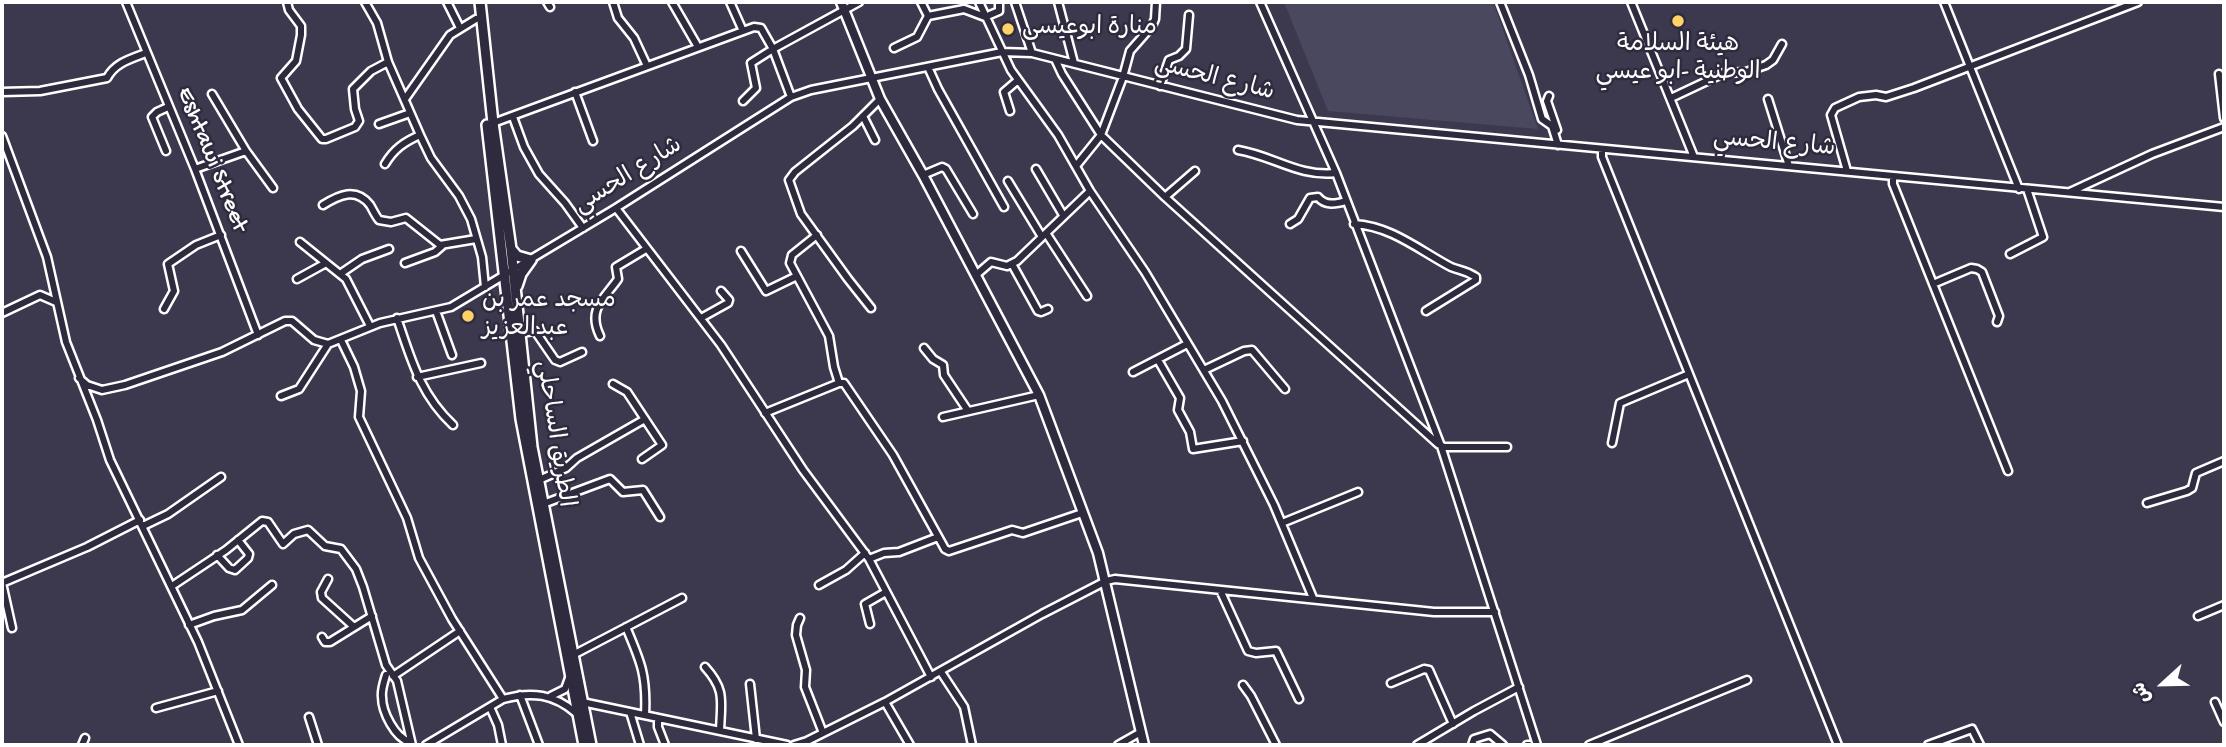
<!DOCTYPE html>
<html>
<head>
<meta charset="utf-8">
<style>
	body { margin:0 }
	#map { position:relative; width:2226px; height:747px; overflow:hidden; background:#3c394f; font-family:"Gochi Hand","Playpen Sans Arabic",sans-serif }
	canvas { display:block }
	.frame { position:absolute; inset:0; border:4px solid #fff; pointer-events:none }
	.north { position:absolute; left:2128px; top:649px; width:70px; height:70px; -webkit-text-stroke:5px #2f2a3d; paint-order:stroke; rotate:248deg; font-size:19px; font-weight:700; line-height:28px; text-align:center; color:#fff }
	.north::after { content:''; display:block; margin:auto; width:24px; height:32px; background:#fff; clip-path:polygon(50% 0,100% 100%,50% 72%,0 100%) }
</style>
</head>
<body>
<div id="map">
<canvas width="2226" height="747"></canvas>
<div class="frame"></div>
<div class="north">ش</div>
</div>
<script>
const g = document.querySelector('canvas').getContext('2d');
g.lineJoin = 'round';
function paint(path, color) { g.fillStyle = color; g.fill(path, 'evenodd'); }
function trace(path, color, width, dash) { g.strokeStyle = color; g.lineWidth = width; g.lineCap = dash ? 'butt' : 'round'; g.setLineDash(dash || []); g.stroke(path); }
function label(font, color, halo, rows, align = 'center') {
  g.font = font + ' "Gochi Hand","Playpen Sans Arabic",sans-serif'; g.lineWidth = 5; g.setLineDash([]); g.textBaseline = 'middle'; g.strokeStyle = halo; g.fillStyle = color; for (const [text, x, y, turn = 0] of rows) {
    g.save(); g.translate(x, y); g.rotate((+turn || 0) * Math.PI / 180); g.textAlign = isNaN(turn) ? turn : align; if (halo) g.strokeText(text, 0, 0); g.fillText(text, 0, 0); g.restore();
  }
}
paint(new Path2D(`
	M 1284,2 L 1493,2 L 1538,129 L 1328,111 Z`), '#49485f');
const minor = new Path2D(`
	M 126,2 L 195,169 L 258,335
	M 287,2 L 289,10 L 301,26 L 301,35 L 296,61 L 281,78 L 298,109 L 322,139 L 326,139 L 355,127 L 359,121 L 355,109 L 353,89 L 371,71 L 388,62
	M 365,2 L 377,23 L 388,62 L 420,135 L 431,158 L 459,196 L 471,219 L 482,257 L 485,287
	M 447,2 L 460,28
	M 547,2 L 550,7
	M 613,2 L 618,18 L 634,38 L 647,66
	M 672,2 L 698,47
	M 730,2 L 743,31
	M 921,2 L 928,16
	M 979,2 L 1011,70 L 1058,135 L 1090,191 L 1145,272 L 1222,401 L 1274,505 L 1313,598
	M 1015,2 L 1032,53
	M 1058,2 L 1074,63
	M 1260,2 L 1336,173 L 1441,446 L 1537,745
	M 1500,2 L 1529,75 L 1542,119 L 1552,126 L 1558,145
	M 1631,2 L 1694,157
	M 1944,2 L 2019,189
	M 894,48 L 917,37 L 928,16 L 964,9 L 985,17 L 999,11 L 999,2
	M 1055,59 L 1062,74 L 1101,135 L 1165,197 L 1438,444 L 1444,447 L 1507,447
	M 928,67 L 938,89 L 1004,207
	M 2219,74 L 2224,118
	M 1160,86 L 1169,60 L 1179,56 L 1186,49 L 1189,15
	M 2,92 L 40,91 L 107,78 C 115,63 130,59 146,53
	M 575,92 L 593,141
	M 1549,96 L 1547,101 L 1557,130
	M 1671,98 L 1724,73 L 1746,72 L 1766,65 L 1773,60 L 1782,44
	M 405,99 L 450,35 L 476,19
	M 1768,99 L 1789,166
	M 743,101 L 756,88 L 751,63 L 773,49 L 859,2
	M 1010,111 L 1004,92 L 1018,80
	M 863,116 L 875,140
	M 513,117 L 524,147 L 539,174 L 565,203 L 583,228
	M 493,123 L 754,27 L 761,28 L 773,49 L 791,97
	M 379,124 L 410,113
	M 2,136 L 47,257 L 66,342 L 97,420 L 110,460 L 198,642 L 239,745
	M 1238,150 C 1274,156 1298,177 1336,173
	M 1602,150 L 1602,157 L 1838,745
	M 166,151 L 152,117 L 157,112 L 168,107
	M 246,151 L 273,188
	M 385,164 C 394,149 404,142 420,135
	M 1076,166 L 1101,135 L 1123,77 L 1130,51 L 1152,26 L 1155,19 L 1156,2
	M 195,169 L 246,151 L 212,94
	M 1036,169 L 1063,215
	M 1847,171 L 1831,115 L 1835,108 L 1859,97 L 1876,95 L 1886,97 L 1914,88 L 2138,2
	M 923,175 L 942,167 L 946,169 L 973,214
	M 1893,176 L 1893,184 L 2008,471
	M 1008,181 L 1042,237
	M 2070,192 L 2152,154 L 2224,127
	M 1165,197 L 1195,171
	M 323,205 C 339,195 356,187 370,205 C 373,210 375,215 379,220 L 391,222 L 406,218 L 440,245 L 476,239
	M 616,208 L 721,345 L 803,470 L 869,559 L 931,677
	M 1290,224 L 1298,219 L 1310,198 L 1318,197 C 1325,206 1336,204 1346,201
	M 1354,224 C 1391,226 1419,250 1451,267 C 1460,271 1464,269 1476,277 L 1476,280 L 1426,311
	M 1046,233 L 1087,296
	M 817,235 L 792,255 L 790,263 L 829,336 L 834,367 L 839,383
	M 300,242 L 346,279 L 370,326
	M 741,251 L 766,291 L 797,276
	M 2010,254 L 2043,237 L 2027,189
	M 405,263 L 435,252 L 443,245
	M 1012,264 L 1038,311 L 1041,312 L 1048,309
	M 340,274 L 362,259 L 389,249
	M 976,275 L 991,262 L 1007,266 L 1017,261 L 1090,191
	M 297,279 L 326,263
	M 1933,284 L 1971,268 L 1977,269 L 1982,272 L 1999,316 L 1997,322
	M 871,308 L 848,279 L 801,214 L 789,180 L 795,172 L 853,126 L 880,99
	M 164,309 L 174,291 L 168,264 L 196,245 L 221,235
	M 436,311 L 452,355
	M 2,313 L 40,295 L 56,302
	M 397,318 C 411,359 420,394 453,425
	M 701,318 L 728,303 L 729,300 L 721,291
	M 519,333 L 535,331 L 555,360 L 560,362 L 582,352
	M 600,336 C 587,309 604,299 618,279 L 616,267 L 646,249
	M 341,340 L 354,367 L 361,391 L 359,417 L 407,518 L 419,558 L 452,619 L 503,699
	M 924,348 L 933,359 L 943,365 L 944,375 L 968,411
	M 1158,360 L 1180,398 L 1178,410 L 1190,432 L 1193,449 L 1243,441
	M 1204,370 L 1244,351 L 1252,350 L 1285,389
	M 1133,372 L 1187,344
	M 417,377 L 481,363
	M 79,378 L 87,385 L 102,390 L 125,385 L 222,352 L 285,321 L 292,321 L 314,340 L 328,344 L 380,323 L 451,307 L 616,208 L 791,97 L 811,90 L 1002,52 L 1032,53 L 1297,120 L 2224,207
	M 613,384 L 627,392 L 662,445 L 642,459
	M 281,396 L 299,389 L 328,344
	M 765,413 L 839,383 L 844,383 L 893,455 L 945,549 L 949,551 L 1012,530 L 1023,533 L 1082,513
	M 943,417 L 1039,395
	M 1612,443 L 1620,403 L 1689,374
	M 539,480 L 566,468 L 577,458 L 645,419
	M 2147,503 L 2187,491 L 2192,488 L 2196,473 L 2224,461
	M 543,504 L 610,479 L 623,492 L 643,490 L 660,517
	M 1282,523 L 1358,492
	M 143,526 L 168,514 L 221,477
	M 217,555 L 229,568 L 235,570 L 248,558 L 249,554 L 238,540
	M 869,559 L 884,553 L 899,552 L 938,537
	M 328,579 L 321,592 L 322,598 L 354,627
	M 2,583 L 87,547 L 140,520
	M 2,583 L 12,628
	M 819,585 L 846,570 L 865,553
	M 172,586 L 226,550 L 262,521 L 268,522 L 283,544 L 294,534 L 308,530 L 325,546 L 341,549 L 356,569 L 363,587 L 386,665 L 397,681 L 412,745
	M 1220,590 L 1248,651 L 1256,653 L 1276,651 L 1299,699
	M 2198,616 L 2224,605
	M 800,618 L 797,625 L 796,635 L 806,670 L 805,687 L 823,733
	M 870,624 L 865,604 L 886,592
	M 189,625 L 214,616 L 242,610 L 272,585
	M 626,627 C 641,662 647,676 645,715
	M 322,637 L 325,642 L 330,642 L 372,616
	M 573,655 L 682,598
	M 705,667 C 726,690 721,701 720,731
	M 941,672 L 964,707 L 972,745
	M 386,675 C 384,682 381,690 382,697 C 382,712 395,738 410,742
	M 393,676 L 460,631
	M 1391,683 L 1424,669 L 1429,670 L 1453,724
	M 750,684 L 756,739
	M 1243,685 L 1251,696 L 1276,745
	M 520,695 L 539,745
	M 551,696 L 565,689 L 569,678
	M 582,702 L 787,745
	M 885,702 L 910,745
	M 2215,702 L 2224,722
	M 490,707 L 498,725 L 502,745
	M 156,708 L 218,691
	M 630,712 L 640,745
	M 309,717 L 318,745
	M 658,718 L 658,727 L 665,745
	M 82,745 L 85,738
	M 426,745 L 503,699 C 532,691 554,694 576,713
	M 794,745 L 807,741 L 885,702 L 1042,614 L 1106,581 L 1115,579 L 1434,612 L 1495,612
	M 1118,745 L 1141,732
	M 1417,745 L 1474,711 L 1519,687
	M 1472,745 L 1474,739 L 1490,734 L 1503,745
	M 1527,745 L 1529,745
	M 1589,745 L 1747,680
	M 1928,745 L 1972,729 L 1980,745`);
const major = new Path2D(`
	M 841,2 L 880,99 L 923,175 L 1039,395 L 1098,553 L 1144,745`);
const highway = new Path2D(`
	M 480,2 L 493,123 L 511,249 L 532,447 L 591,745
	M 487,125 L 521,419 L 584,745
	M 511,249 L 517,256 L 531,260 L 521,274 L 517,286`);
trace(minor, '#fff', 11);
trace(major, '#fff', 13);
trace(highway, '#fff', 14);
trace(minor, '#2f2a3d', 6);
trace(major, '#2f2a3d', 8);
trace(highway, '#2f2a3d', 9);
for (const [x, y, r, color] of [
	[1678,21,7,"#ffd166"],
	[1008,29,7,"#ffd166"],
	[468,316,7,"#ffd166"]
]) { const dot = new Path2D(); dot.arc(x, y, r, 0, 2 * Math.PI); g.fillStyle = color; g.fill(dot); trace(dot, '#2f2a3d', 2.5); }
label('24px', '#fff', '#2f2a3d', [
	["منارة ابوعيسى",1022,29],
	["هيئة السلامة",1678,46,"center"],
	["الوطنية -ابو عيسي",1678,74,"center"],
	["مسجد عمر بن",482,302],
	["عبدالعزيز",482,330]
], 'left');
label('24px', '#fff', '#2f2a3d', [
	["شارع الحسي",1214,80,14],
	["شارع الحسي",1774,145,5],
	["Eshtawi Street",211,160,68],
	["شارع الحسي",629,177,-32],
	["الطريق الساحلي",553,434,81]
]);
</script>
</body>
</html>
